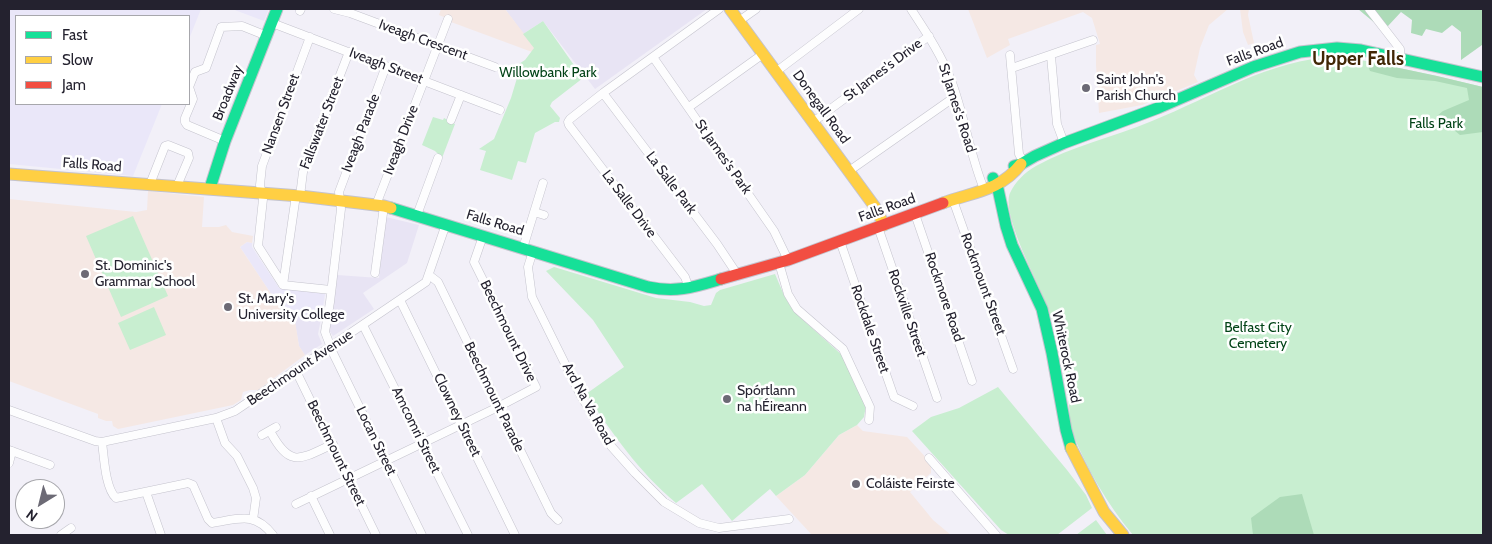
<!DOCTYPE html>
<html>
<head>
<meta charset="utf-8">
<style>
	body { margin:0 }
	#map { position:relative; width:1492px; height:544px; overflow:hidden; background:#f2f0f8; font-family:Cabin,sans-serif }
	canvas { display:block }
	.frame { position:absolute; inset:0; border:10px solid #24222f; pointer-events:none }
	.legend { position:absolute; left:15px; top:15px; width:175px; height:90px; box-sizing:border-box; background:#fff; border:1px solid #a7a7ac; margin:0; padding:6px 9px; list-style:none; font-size:15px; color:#24222f }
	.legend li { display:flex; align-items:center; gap:10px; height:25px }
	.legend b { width:25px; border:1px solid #a7a7ac }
	.north { position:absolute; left:15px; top:479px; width:50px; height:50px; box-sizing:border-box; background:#fff; border:1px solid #a7a7ac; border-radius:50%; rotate:216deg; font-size:14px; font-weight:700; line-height:20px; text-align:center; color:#24222f }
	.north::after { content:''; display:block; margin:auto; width:18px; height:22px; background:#6c6a75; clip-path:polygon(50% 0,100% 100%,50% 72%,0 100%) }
</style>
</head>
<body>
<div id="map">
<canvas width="1492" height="544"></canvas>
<div class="frame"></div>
<ul class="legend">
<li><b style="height:6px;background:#16e098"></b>Fast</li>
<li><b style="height:6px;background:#ffcf43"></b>Slow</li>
<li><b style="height:6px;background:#f24e42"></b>Jam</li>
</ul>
<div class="north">N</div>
</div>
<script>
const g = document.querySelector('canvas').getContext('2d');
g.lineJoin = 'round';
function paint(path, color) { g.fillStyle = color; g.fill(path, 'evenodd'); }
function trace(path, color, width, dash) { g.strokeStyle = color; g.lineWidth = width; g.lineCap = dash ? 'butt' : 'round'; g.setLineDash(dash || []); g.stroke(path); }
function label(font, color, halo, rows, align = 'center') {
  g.font = font + ' Cabin,sans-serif'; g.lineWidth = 5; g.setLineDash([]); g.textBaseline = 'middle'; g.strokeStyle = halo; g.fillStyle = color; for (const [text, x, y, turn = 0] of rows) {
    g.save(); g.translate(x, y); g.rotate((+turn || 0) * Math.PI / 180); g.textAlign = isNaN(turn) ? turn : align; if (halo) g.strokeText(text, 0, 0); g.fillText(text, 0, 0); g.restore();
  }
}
paint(new Path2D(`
	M 505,9 L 707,9 L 595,89 L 543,21 L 523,34 Z
	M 386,217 L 419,225 L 407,263 L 363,293 L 374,309 L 333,336 L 328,329 L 337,275 L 379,278 Z
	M 293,312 L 322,314 L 318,334 L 322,344 L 305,355 L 299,346 Z`), '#e8e4f4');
paint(new Path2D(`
	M 9,9 L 201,9 L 189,39 L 189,16 L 16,16 L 16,104 L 162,104 L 133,176 L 9,164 Z
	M 232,9 L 269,9 L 264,21 Z
	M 247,242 L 252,243 L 252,247 L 279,288 L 325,294 L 322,314 L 294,312 L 295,321 L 289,321 L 240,247 Z`), '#eae7f9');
paint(new Path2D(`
	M 441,9 L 505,9 L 535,48 L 532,52 L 451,22 L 451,20 L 439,15 Z
	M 968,9 L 1228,9 L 1209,25 L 1200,48 L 1194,75 L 1198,82 L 1142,105 L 1099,113 L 1096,65 L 1096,45 L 1100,44 L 1092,18 L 1083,12 L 1008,39 L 1010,45 L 987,58 Z
	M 1240,9 L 1249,9 L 1248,15 L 1254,43 L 1248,45 L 1243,32 Z
	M 148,191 L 204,197 L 202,227 L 219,227 L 226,225 L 232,232 L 253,236 L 252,243 L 247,242 L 240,247 L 289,321 L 295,321 L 299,346 L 305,355 L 258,390 L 250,390 L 243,392 L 241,400 L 233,405 L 118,429 L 113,426 L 112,421 L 106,421 L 98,418 L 98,414 L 9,381 L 9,199 L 136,212 L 147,210 Z
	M 857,425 L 863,431 L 907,437 L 931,463 L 931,473 L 910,492 L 933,520 L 951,535 L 812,535 L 776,496 L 805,475 L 839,435 Z`), '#f5e8e4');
paint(new Path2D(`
	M 543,21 L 583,78 L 552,102 L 550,106 L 560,118 L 559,122 L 555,122 L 535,133 L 526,163 L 518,161 L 512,180 L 480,170 L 486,151 L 479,149 L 494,139 L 511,98 L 517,78 L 511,69 L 525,60 L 534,48 L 523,34 Z
	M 1336,57 L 1366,61 L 1437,76 L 1483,87 L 1483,535 L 1133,535 C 1107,504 1087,469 1072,432 C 1069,421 1070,409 1068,398 C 1062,367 1058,332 1046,303 C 1037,280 1001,214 1010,193 C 1015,182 1025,172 1036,166 C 1072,146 1114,137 1152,121 C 1212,97 1270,59 1336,57 Z
	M 433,117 L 443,120 L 444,118 L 455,124 L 442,158 L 435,151 L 422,145 Z
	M 133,216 L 168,296 L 121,317 L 86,236 Z
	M 554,267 L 656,298 L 690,302 L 704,306 L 711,305 L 716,293 L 720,290 L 775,274 L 784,295 L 791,307 L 802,319 L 843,356 L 866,405 L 864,417 L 857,425 L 839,435 L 805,475 L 776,496 L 770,489 L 732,521 L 702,484 L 676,503 C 639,472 612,433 586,394 L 624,367 L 593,320 L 546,271 Z
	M 154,307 L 166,335 L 130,350 L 118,323 Z
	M 998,387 L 1067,470 L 1086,495 L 1092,508 L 1057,535 L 1009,535 L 1001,530 L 912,431 L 931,417 L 959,408 Z
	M 1096,520 L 1107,535 L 1076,535 Z`), '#c8eed0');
paint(new Path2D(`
	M 1358,9 L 1483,9 L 1482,45 L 1461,60 L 1461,32 L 1452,25 L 1442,33 L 1426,29 L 1422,36 L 1411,33 L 1412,20 L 1401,12 L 1388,26 L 1376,24 Z
	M 1366,61 L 1437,76 L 1483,87 L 1483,132 L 1460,135 L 1437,116 L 1443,111 L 1469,100 L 1467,88 L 1435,81 L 1397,78 L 1370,71 Z
	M 1302,494 L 1314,535 L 1253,535 L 1251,518 L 1280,497 Z`), '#addbb8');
const street = new Path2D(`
	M 334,9 L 350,13 L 495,67
	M 911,9 C 926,32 941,54 951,80 C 964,114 969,150 982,184
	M 1369,9 L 1400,49 L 1400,58
	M 300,11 L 301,9
	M 739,21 L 756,9
	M 272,23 L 500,110
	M 310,37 L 262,166 L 260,185 L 263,199 L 258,246 L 283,285 L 331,290
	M 1010,55 L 1019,154 L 1024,163
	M 1051,56 L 1057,124 L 1064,143
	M 653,57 L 774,231 L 788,260
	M 386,66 L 339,192 L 341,209 L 330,302 L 325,332 L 333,353 L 422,535
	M 1012,68 L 1093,40
	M 777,71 L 859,9
	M 603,93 L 717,244 L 737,274
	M 689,107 L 763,54
	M 451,120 L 461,95
	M 813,122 L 929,36
	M 225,141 L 187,125 L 185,122 L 185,118 L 193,99 L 189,87 L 195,72 L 206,68 L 221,27 L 242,26 L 267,36
	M 849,171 L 956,96
	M 150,184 L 165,146 L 168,145 L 188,153 L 189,158 L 177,186
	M 300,196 L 303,172 L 307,160 L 349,52
	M 953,200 L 1013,369
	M 376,205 L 448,19
	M 534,212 L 544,215
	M 915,214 L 972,381
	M 417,215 L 438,158
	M 878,227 L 937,398
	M 840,241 L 894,397 L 913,406
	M 523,248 L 543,183
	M 533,251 L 528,267 L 532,297 L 581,396 L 611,446 L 635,473 L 664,502 L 699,523 L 719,528 L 789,519
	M 779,263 L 788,294 L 797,309 L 843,349 L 870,407 L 869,420
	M 375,273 L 384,206
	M 429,275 L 438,282 L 551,513 L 558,520
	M 283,285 L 296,195
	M 689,288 L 685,277 L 569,125 L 568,122 L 570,119 L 603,93 L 719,9
	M 400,300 L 515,535
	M 363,325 L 468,535
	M 296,371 L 376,535
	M 9,410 L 95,441 L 102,442 L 216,418 L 235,411 L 426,282 L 446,224
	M 216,418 L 225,443 L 237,456 L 253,488 L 256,498 L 253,520
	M 270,431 C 290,468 299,460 333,444
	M 262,435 L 276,427
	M 102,442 C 104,456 105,488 116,498 L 188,483 L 193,485 L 208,519 L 212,523 C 239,519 254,511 273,535
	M 9,450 L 50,465
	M 929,458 L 996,535
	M 9,463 L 12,451
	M 146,492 L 161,535
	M 311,496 L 330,535
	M 296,504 L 498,407 L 536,387 L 474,262 L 483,236
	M 61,535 L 71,528`);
const fast = new Path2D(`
	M 1014,166 L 1021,164 L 1035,156 L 1064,143 L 1158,108 L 1253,67 L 1300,52 L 1337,48 L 1361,50 L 1483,77
	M 993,178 L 998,189 L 1006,226 L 1012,245 L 1042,309 L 1052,353 L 1066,430 L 1071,448
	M 210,188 L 225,141 L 277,9
	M 391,208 L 648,287 C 677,293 694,287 721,279`);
const slow = new Path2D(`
	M 730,9 L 875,207 L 884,225
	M 9,174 L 300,196 L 384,206 L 391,208
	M 943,203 C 973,192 1000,191 1021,164
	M 1071,448 L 1104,512 L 1123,535`);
const jam = new Path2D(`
	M 721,279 L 788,260 L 943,203`);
trace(street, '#c4c3cd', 9);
trace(fast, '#c4c3cd', 13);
trace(slow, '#c4c3cd', 13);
trace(jam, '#c4c3cd', 13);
trace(street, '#fdfdfe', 8);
trace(fast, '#16e098', 11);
trace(slow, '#ffcf43', 11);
trace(jam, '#f24e42', 11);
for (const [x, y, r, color] of [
	[1086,88,5,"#6c6a75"],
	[85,274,5,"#6c6a75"],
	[228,307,5,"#6c6a75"],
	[727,399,5,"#6c6a75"],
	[856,484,5,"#6c6a75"]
]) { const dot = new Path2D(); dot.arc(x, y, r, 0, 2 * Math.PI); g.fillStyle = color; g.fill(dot); trace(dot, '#fff', 2); }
label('14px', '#24222f', '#fff', [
	["Iveagh Crescent",423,40,20],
	["Falls Road",1255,52,-20],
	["Iveagh Street",386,66,21],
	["St James's Drive",883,70,-37],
	["Broadway",228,93,-68],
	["Donegall Road",821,107,54],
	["St James's Road",957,108,72],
	["Nansen Street",281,114,-70],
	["Fallswater Street",322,123,-69],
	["Iveagh Parade",361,133,-69],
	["Iveagh Drive",401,140,-69],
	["St James's Park",723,157,55],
	["Falls Road",92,165,4],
	["La Salle Park",671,183,53],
	["La Salle Drive",629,204,53],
	["Falls Road",887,208,-20],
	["Falls Road",495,223,17],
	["Rockmount Street",983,284,70],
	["Rockmore Road",944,297,71],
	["Rockville Street",907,313,71],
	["Rockdale Street",870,329,71],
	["Beechmount Drive",508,331,64],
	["Whiterock Road",1066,357,78],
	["Beechmount Avenue",300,368,-34],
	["Beechmount Parade",494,397,64],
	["Ard Na Va Road",588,404,61],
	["Clowney Street",457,415,64],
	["Amcomri Street",416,430,64],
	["Locan Street",376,441,64],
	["Beechmount Street",336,453,64]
]);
label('14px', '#024317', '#fff', [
	["Willowbank Park",548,73],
	["Falls Park",1436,124],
	["Belfast City",1258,328],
	["Cemetery",1258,344]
]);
label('14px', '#24222f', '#fff', [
	["Saint John's",1096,80],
	["Parish Church",1096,96],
	["St. Dominic's",95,266],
	["Grammar School",95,282],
	["St. Mary's",238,299],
	["University College",238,315],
	["Spórtlann",737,391],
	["na hÉireann",737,407],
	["Coláiste Feirste",866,484]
], 'left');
label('bold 19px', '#412705', '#fff', [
	["Upper Falls",1358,59]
]);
</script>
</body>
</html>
